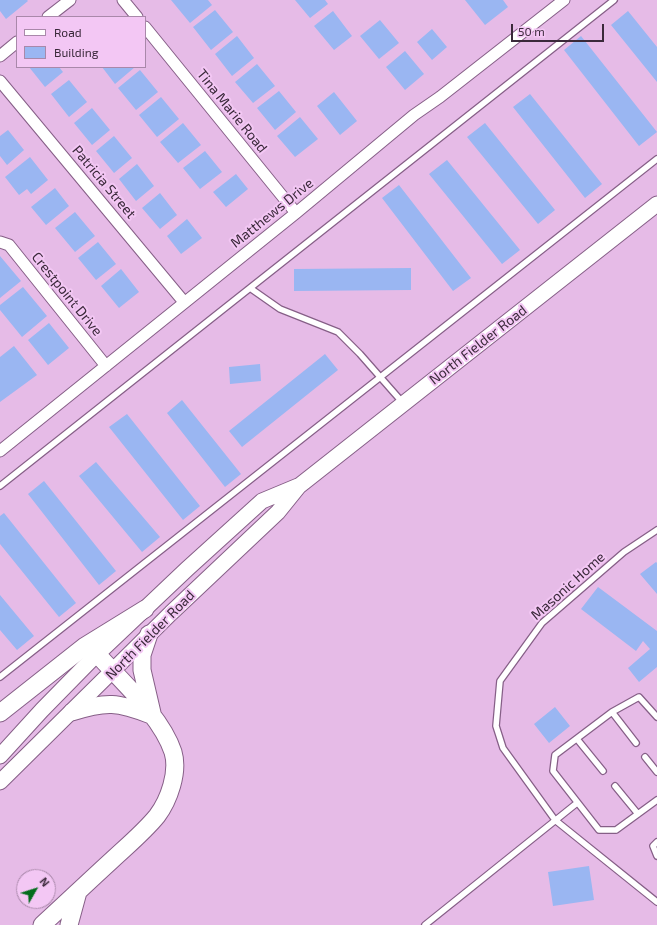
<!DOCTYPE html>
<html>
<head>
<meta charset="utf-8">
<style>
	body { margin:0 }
	#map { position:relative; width:657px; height:925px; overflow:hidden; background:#e6bbe7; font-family:"Exo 2",sans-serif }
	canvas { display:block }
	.legend { position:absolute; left:16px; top:16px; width:130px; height:52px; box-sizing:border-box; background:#f3c7f4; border:1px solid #a988aa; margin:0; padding:5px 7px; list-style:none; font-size:12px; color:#3a293a }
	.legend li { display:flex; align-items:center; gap:8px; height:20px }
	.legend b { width:20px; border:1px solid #a988aa }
	.north { position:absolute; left:16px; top:869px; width:40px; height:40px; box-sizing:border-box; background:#f3c7f4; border:1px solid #a988aa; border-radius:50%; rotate:51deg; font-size:11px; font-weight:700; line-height:16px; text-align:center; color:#3a293a }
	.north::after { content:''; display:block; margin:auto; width:14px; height:18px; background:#036d1d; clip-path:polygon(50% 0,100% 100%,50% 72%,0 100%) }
	.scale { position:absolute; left:511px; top:24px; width:93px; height:18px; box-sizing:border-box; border:2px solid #3a293a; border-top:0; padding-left:5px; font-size:12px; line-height:14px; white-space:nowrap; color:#3a293a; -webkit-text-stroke:3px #f3c7f4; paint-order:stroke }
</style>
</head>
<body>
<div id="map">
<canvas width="657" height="925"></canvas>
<ul class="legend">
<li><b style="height:5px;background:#fff"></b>Road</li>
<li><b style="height:11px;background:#9ab6f2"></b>Building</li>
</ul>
<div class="north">N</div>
<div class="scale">50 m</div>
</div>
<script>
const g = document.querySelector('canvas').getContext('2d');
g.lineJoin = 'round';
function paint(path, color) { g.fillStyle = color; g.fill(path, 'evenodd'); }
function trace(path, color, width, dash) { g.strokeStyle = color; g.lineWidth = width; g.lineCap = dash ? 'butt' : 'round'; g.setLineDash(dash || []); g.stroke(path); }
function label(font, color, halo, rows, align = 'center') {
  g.font = font + ' "Exo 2",sans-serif'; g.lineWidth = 4; g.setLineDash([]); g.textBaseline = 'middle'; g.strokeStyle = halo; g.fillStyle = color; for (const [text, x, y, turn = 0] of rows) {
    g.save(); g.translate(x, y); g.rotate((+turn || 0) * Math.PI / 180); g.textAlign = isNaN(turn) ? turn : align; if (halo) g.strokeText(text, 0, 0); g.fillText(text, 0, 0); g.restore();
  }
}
paint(new Path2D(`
	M 0,0 L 27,0 L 28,1 L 6,19 L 0,11 Z
	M 171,0 L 208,0 L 212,5 L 190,23 Z
	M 295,0 L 325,0 L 328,4 L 310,18 Z
	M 465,0 L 503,0 L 508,7 L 485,25 Z
	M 215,10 L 233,32 L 211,50 L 193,27 Z
	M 333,11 L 352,36 L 334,50 L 314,26 Z
	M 628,11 L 657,47 L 657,82 L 611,25 Z
	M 380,20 L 399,43 L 379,59 L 360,36 Z
	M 432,29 L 447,47 L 432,60 L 417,42 Z
	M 237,36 L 254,58 L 232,76 L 215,54 Z
	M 581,36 L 657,132 L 639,146 L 564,50 Z
	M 405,51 L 424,74 L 405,90 L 386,67 Z
	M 257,64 L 275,86 L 253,103 L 235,82 Z
	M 29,67 L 59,67 L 63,72 L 45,87 Z
	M 102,67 L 135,67 L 115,84 Z
	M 140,70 L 158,92 L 136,110 L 118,88 Z
	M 69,80 L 87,102 L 69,117 L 51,94 Z
	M 279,91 L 296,112 L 275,130 L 257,108 Z
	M 334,92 L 357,121 L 340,135 L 317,106 Z
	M 530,94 L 602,184 L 585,198 L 513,107 Z
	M 161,97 L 179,119 L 157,137 L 139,115 Z
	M 92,108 L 110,130 L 92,145 L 74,123 Z
	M 300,117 L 318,139 L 295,157 L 277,136 Z
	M 183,123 L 201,145 L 178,163 L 160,142 Z
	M 485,123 L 555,210 L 538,224 L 467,137 Z
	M 8,130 L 24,150 L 7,165 L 0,156 L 0,136 Z
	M 114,136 L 132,158 L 114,173 L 96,151 Z
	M 205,151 L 222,172 L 200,189 L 183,168 Z
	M 30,157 L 48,180 L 31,194 L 27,189 L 19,195 L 5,177 Z
	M 447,160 L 520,250 L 502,264 L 429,174 Z
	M 137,164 L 154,186 L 136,201 L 119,179 Z
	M 236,174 L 248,189 L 226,207 L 213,192 Z
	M 399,185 L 471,278 L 453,291 L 382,198 Z
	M 55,188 L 69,206 L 46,225 L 31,207 Z
	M 160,193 L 177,215 L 160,229 L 142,208 Z
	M 75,212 L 95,236 L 75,252 L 55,228 Z
	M 187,219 L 202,238 L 181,254 L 167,236 Z
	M 98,242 L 116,264 L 96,280 L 78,258 Z
	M 0,256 L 21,281 L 0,298 Z
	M 411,268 L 411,290 L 294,291 L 294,269 Z
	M 121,269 L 139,292 L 119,308 L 101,286 Z
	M 23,287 L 47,316 L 22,337 L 0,310 L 0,305 Z
	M 49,323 L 69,348 L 48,365 L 28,340 Z
	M 14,346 L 37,375 L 0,402 L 0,357 Z
	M 325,354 L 338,370 L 242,447 L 229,431 Z
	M 260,364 L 261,381 L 230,384 L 229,367 Z
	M 182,400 L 241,474 L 225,487 L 167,413 Z
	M 127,414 L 200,506 L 183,520 L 109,427 Z
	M 96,462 L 160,537 L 142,552 L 79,476 Z
	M 44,481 L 116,571 L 99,585 L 28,494 Z
	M 4,513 L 76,603 L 59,617 L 0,544 L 0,516 Z
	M 656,562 L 657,563 L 657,594 L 640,574 Z
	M 598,587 L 657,631 L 657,667 L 639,682 L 628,668 L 650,649 L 643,641 L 636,651 L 581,609 Z
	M 0,595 L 34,636 L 17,650 L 0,630 Z
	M 555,707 L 570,726 L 549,743 L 534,724 Z
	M 589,866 L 594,900 L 553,906 L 548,872 Z`), '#9ab6f2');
const lane = new Path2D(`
	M 403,403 L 360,354 L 338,332 L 280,309 L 250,288 L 614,0
	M 0,486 L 250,288
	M 657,530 L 624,552 L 542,623 L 500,681 L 496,726 L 503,748 L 555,820 L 657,902
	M 0,677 L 657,159
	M 612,712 L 639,697 L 657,717
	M 577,739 L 603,771
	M 636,743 L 612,712 L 555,755 L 553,771 L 599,830 L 616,830 L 657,800
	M 645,757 L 657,772
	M 615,786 L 638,814
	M 657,842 L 653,846 L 657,856
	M 425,925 L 577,803`);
const street = new Path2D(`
	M 123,0 L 137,17
	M 48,17 L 70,0
	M 145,27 L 296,213
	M 0,56 L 17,42
	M 0,81 L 184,302
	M 0,242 L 9,245 L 106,366
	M 0,451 L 296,213 L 414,115 L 440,97 L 564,0`);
const secondary = new Path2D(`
	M 0,756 L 42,710 L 92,659 L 187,569 L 262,501 L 298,486
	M 0,782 L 171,613 L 278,512 L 299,486 L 657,204`);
const primary = new Path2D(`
	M 149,634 L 142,655 L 142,670 L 152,713
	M 72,712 C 106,701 118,702 151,715
	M 0,713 L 85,646 L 145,609
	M 42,925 C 65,904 88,882 111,861 C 127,846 144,832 157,816 C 169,800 179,772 173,752 C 161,716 122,682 97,654
	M 69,925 L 78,892`);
trace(lane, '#865f87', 8);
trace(street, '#865f87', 13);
trace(secondary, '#865f87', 17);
trace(primary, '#865f87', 19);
trace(lane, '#fff', 5.5);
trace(street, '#fff', 11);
trace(secondary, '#fff', 15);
trace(primary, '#fff', 17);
label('14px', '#3a293a', '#f3c7f4', [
	["Tina Marie Road",232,111,51],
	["Patricia Street",104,182,50],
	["Matthews Drive",272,213,-39],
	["Crestpoint Drive",67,294,51],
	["North Fielder Road",478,345,-38],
	["Masonic Home",568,586,-42],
	["North Fielder Road",150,635,-45]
]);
</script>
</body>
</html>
